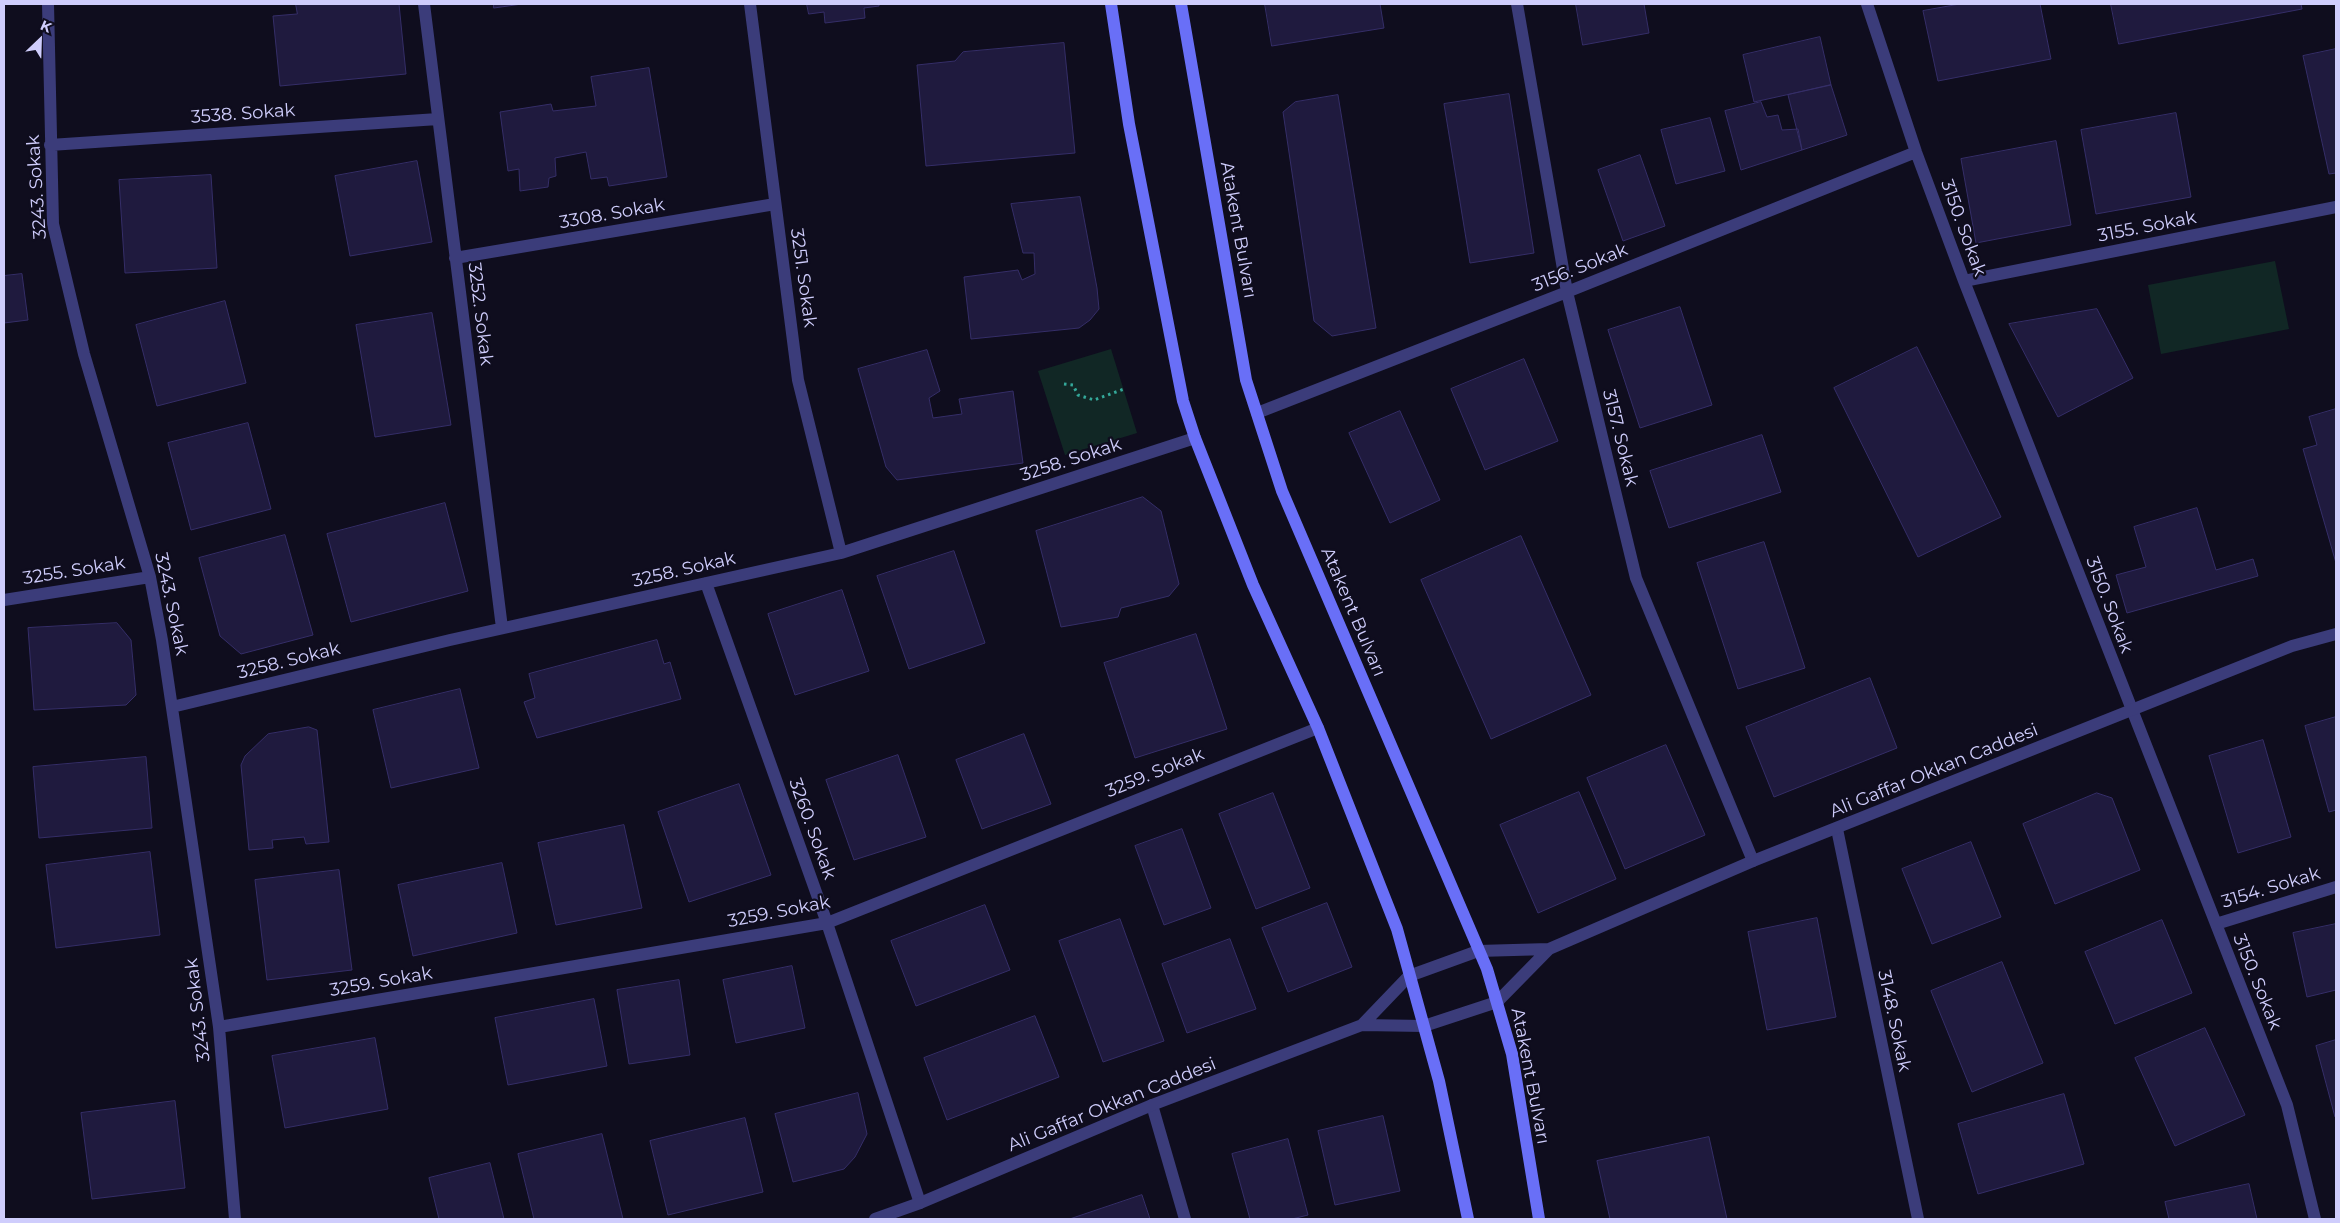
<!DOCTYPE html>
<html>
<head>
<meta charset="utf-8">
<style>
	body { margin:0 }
	#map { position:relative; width:2340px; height:1223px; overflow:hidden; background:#0f0d1e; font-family:Montserrat,sans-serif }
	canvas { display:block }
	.frame { position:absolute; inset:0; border:5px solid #cfcdfc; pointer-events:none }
	.north { position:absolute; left:15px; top:15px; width:50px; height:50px; -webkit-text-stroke:4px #0f0d1e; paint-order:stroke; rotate:24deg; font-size:14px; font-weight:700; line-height:20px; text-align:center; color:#cfcdfc }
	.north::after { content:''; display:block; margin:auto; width:18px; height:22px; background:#cfcdfc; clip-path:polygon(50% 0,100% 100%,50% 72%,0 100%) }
</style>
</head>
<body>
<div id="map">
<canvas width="2340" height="1223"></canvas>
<div class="frame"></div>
<div class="north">K</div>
</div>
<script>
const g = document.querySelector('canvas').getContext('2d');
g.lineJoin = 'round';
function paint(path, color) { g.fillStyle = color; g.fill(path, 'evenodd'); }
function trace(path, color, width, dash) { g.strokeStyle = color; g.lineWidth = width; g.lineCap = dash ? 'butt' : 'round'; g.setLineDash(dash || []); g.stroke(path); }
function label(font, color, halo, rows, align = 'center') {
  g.font = font + ' Montserrat,sans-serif'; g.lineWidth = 4.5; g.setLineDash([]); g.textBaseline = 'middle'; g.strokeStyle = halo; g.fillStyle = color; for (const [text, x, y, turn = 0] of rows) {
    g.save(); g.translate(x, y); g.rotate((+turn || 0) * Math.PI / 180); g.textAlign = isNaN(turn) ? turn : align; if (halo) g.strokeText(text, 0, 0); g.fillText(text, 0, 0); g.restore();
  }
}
paint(new Path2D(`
	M 2275,261 L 2289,329 L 2161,354 L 2148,285 Z
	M 1111,349 L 1137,433 L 1065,455 L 1038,371 Z`), '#112725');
const building = new Path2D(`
	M 296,4 L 399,4 L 406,74 L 280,86 L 273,16 L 297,14 Z
	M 494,4 L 522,4 L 494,8 Z
	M 807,4 L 879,4 L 879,6 L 864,8 L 865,18 L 825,23 L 824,12 L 809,14 Z
	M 1265,4 L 1380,4 L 1384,28 L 1272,46 Z
	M 1576,4 L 1644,4 L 1649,33 L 1583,45 Z
	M 1960,4 L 2040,4 L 2051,59 L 1938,81 L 1923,11 Z
	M 2111,4 L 2301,4 L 2302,9 L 2119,44 Z
	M 1820,37 L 1831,85 L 1754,102 L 1743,55 Z
	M 1064,43 L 1075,153 L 926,166 L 917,65 L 955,61 L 963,52 Z
	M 2336,49 L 2336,173 L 2329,174 L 2303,56 Z
	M 649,68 L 667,177 L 609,186 L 607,177 L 591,179 L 586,152 L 555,158 L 556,176 L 549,178 L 548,187 L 520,191 L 519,169 L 508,171 L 500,112 L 551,104 L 553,111 L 596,106 L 591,77 Z
	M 1831,85 L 1847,135 L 1802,150 L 1788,95 Z
	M 1509,94 L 1534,253 L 1470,263 L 1444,104 Z
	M 1338,95 L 1376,328 L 1332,336 L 1314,321 L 1283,112 L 1295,102 Z
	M 1761,102 L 1767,117 L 1778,115 L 1782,130 L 1798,129 L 1802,150 L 1741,170 L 1725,111 Z
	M 2176,113 L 2191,197 L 2096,214 L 2081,130 Z
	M 1710,118 L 1725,171 L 1676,184 L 1661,130 Z
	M 2056,141 L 2071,225 L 1976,243 L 1961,159 Z
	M 1640,155 L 1665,226 L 1623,241 L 1598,170 Z
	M 417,161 L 432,242 L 350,256 L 335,176 Z
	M 211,175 L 217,268 L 125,273 L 119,180 Z
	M 1080,197 L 1097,288 L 1099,309 L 1090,320 L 1079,328 L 971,339 L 964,277 L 1018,270 L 1022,280 L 1035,274 L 1034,253 L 1023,253 L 1011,204 Z
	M 22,274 L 28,320 L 4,323 L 4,276 Z
	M 225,301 L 246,383 L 157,406 L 136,325 Z
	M 1680,307 L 1712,405 L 1640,428 L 1608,330 Z
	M 2097,309 L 2133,378 L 2058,417 L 2009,324 Z
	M 432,313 L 451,425 L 375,437 L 356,325 Z
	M 1917,347 L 2001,517 L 1918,557 L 1834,388 Z
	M 927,350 L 940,391 L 929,398 L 933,418 L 962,414 L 959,399 L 1013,391 L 1023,463 L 897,480 L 886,467 L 858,369 Z
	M 1524,359 L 1558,441 L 1485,470 L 1451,389 Z
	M 2336,409 L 2336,563 L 2303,449 L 2317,445 L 2309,417 Z
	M 1400,411 L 1440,500 L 1390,523 L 1349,433 Z
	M 248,423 L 271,509 L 191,530 L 168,443 Z
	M 1762,435 L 1781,492 L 1669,528 L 1650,471 Z
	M 1143,497 L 1161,511 L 1179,584 L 1169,596 L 1121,608 L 1118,617 L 1061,627 L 1036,531 Z
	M 445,503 L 468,591 L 351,622 L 327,534 Z
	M 2197,508 L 2216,570 L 2253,559 L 2258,576 L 2127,613 L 2116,575 L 2146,567 L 2134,527 Z
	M 285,535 L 313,635 L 241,654 L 220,636 L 199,558 Z
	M 1521,536 L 1591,695 L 1491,739 L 1421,580 Z
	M 1764,542 L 1805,668 L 1738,689 L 1697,563 Z
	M 954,551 L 985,643 L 909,669 L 877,576 Z
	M 842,590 L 869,671 L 795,695 L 768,614 Z
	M 117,623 L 131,640 L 136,695 L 126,705 L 34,710 L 28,628 Z
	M 1196,634 L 1227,729 L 1135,758 L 1104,663 Z
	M 657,640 L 664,664 L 670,662 L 681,699 L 537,738 L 524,702 L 535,698 L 529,674 Z
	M 1870,678 L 1897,748 L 1774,797 L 1746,727 Z
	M 460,689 L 479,768 L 391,788 L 373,710 Z
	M 2336,717 L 2336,810 L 2329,812 L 2305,726 Z
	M 309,727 L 317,730 L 329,842 L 306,844 L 304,837 L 272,840 L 273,848 L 249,850 L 241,765 L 245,756 L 268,734 Z
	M 1024,734 L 1051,804 L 982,829 L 956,760 Z
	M 2263,740 L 2291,837 L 2238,853 L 2209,756 Z
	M 1666,745 L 1705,835 L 1625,869 L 1587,778 Z
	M 898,755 L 926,837 L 854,860 L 826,780 Z
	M 146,757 L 152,828 L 39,838 L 33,767 Z
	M 739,784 L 771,875 L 689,902 L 658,812 Z
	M 1579,792 L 1616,879 L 1538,913 L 1500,825 Z
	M 1273,793 L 1310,888 L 1256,909 L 1219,814 Z
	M 2097,793 L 2112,798 L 2140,870 L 2055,904 L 2023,824 Z
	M 624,825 L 642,908 L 556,925 L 538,843 Z
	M 1182,829 L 1211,908 L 1164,925 L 1135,846 Z
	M 1971,842 L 2001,917 L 1932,944 L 1902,869 Z
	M 150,852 L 160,935 L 56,948 L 46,865 Z
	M 502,863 L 517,933 L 413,956 L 398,885 Z
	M 339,870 L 352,970 L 267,980 L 255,880 Z
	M 1327,903 L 1352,967 L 1288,992 L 1262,928 Z
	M 985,905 L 1010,970 L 916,1006 L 891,941 Z
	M 1817,918 L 1836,1017 L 1767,1030 L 1748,932 Z
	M 1120,919 L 1164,1041 L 1103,1062 L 1059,941 Z
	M 2162,920 L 2192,993 L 2115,1024 L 2085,952 Z
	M 2336,924 L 2336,990 L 2307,997 L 2293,933 Z
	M 1230,939 L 1256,1009 L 1187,1033 L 1162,964 Z
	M 2002,962 L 2043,1063 L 1972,1092 L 1931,991 Z
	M 792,966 L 805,1028 L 736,1043 L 723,980 Z
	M 679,980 L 690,1055 L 629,1064 L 617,990 Z
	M 594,999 L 607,1066 L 508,1085 L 495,1018 Z
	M 1035,1016 L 1059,1077 L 947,1120 L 924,1058 Z
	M 2205,1028 L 2245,1115 L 2175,1146 L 2135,1058 Z
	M 375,1038 L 388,1109 L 285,1128 L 272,1056 Z
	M 2336,1040 L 2336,1117 L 2335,1117 L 2316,1046 Z
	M 858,1093 L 867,1134 L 855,1157 L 844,1169 L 793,1182 L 775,1114 Z
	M 2064,1094 L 2084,1164 L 1978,1194 L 1958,1124 Z
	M 175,1101 L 185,1188 L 92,1199 L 81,1113 Z
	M 1383,1116 L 1400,1191 L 1335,1205 L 1318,1131 Z
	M 745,1118 L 763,1192 L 668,1215 L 650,1141 Z
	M 602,1134 L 623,1219 L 534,1219 L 518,1154 Z
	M 1709,1137 L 1727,1219 L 1610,1219 L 1597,1161 Z
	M 1288,1139 L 1308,1215 L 1292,1219 L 1250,1219 L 1232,1154 Z
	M 490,1163 L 504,1219 L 439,1219 L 429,1178 Z
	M 2249,1184 L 2257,1219 L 2169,1219 L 2165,1202 Z
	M 1142,1195 L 1150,1219 L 1070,1219 Z`);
paint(building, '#1f1a3e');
trace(building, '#352e68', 1);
trace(new Path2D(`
	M 1064,384 L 1073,385 L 1078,395 L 1094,400 L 1124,389`), '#34a99a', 3, [2.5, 4]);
trace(new Path2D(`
	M 48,4 L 53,224 L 84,354 L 150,577 L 162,640 L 219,1027 L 235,1219
	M 424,4 L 502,628
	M 750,4 L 798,380 L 841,553
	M 1517,4 L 1567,292 L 1636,578 L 1753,861
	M 1867,4 L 1916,152 L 1964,281 L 2287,1105 L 2315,1219
	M 50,145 L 438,119
	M 455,258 L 775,204
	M 1964,281 L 2336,207
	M 1257,413 L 1567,292 L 1916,152
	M 706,583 L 827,923 L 920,1203
	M 4,600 L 150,577
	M 172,707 L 450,640 L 841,553 L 1195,438
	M 1837,829 L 1918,1219
	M 2216,924 L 2336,887
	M 219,1027 L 827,923 L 1318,728
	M 1152,1105 L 1185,1219`), '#3b3c7a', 12);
trace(new Path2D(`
	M 1362,1025 L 1409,976 L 1478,951 L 1549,949
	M 875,1219 L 920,1203 L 1152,1105 L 1362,1025 L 1424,1026 L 1497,1002 L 1549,949 L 1753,861 L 2292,646 L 2336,634`), '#3b3c7a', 12);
trace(new Path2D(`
	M 1111,4 L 1129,124 L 1183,401 L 1195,438 L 1253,585 L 1318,728 L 1397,929 L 1439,1081 L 1468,1219
	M 1181,4 L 1246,380 L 1282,491 L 1487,969 L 1512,1054 L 1539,1219`), '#696ff7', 12);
label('18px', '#cfcdfc', '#0f0d1e', [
	["3538. Sokak",243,114,-4],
	["3243. Sokak",37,187,-94],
	["3308. Sokak",612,214,-10],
	["3155. Sokak",2147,227,-11],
	["3150. Sokak",1963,228,70],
	["Atakent Bulvarı",1238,230,80],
	["3156. Sokak",1580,268,-22],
	["3251. Sokak",803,278,82],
	["3252. Sokak",480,314,83],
	["3157. Sokak",1620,438,76],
	["3258. Sokak",1071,460,-18],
	["3258. Sokak",684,570,-13],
	["3255. Sokak",74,571,-9],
	["3243. Sokak",171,604,78],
	["3150. Sokak",2109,605,69],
	["Atakent Bulvarı",1353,612,67],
	["3258. Sokak",289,661,-14],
	["Ali Gaffar Okkan Caddesi",1934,771,-22],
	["3259. Sokak",1155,773,-22],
	["3260. Sokak",812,829,70],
	["3154. Sokak",2271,888,-17],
	["3259. Sokak",779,912,-11],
	["3259. Sokak",381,982,-10],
	["3150. Sokak",2257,982,68],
	["3243. Sokak",198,1010,-97],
	["3148. Sokak",1894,1021,78],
	["Atakent Bulvarı",1530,1076,79],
	["Ali Gaffar Okkan Caddesi",1112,1105,-22]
]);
</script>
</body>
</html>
